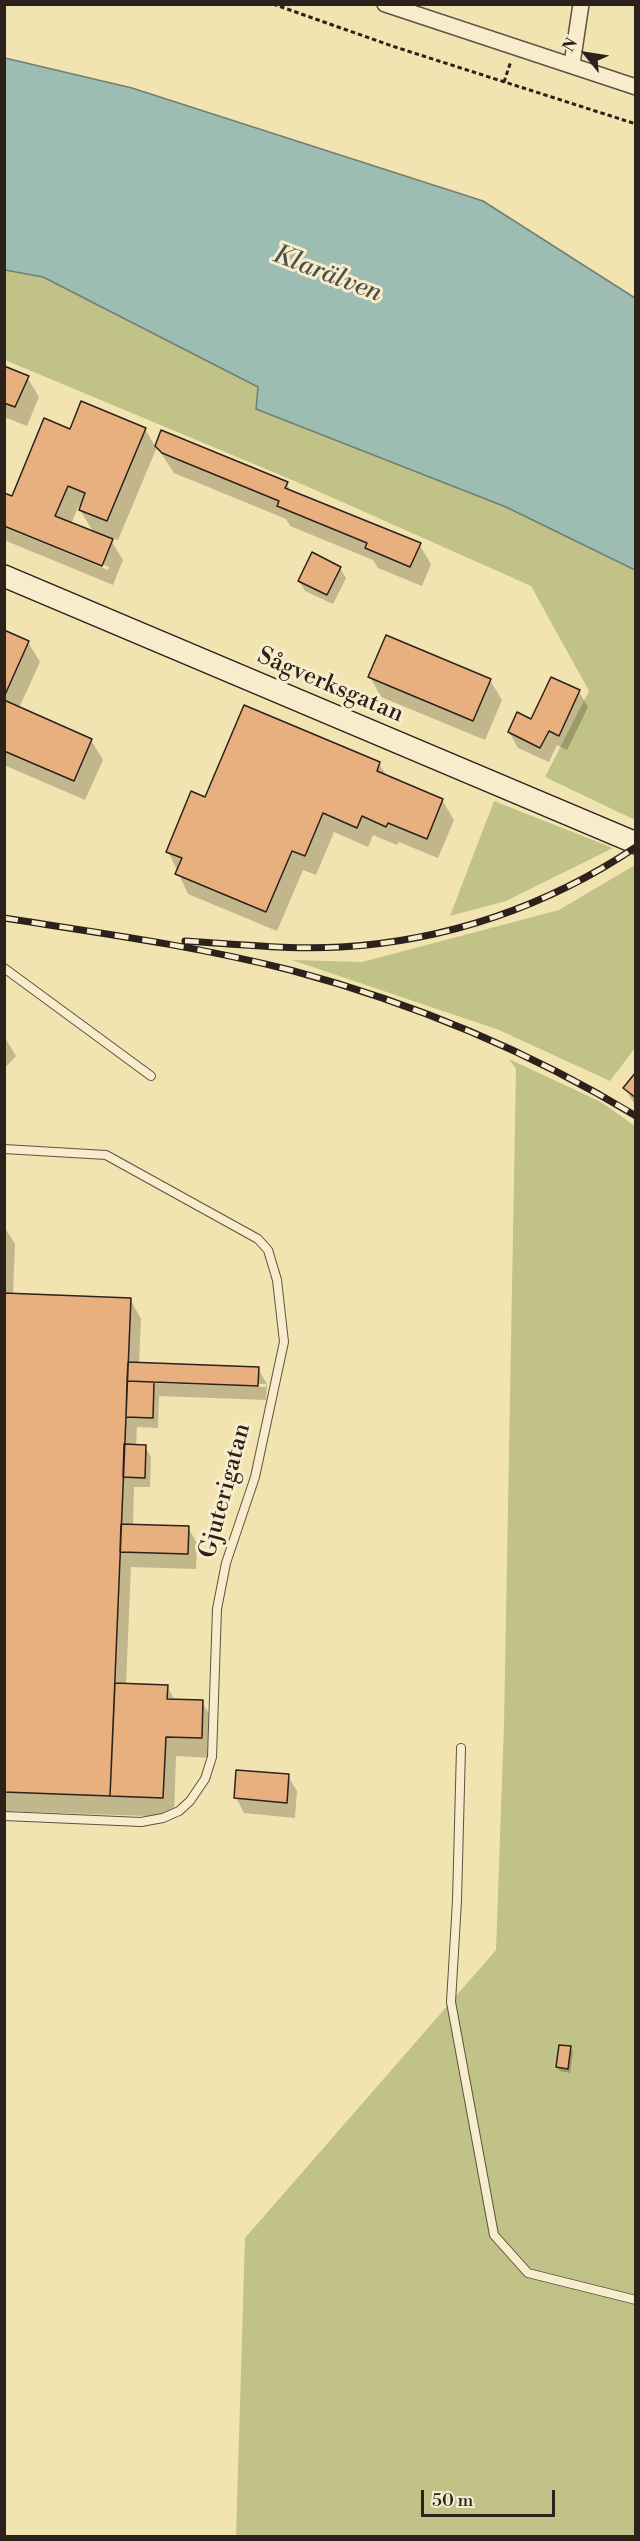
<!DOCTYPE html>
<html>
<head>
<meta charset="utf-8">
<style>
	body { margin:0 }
	#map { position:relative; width:640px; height:2541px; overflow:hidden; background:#f2e4b0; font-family:"Libre Bodoni",serif }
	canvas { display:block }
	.frame { position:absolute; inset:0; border:6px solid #2c211b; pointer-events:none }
	.north { position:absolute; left:556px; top:24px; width:60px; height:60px; -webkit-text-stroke:4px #f7edcc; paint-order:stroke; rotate:300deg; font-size:16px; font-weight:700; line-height:24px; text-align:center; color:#2c211b }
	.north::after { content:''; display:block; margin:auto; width:21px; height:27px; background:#2c211b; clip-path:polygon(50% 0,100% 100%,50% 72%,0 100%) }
	.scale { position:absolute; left:421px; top:2490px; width:134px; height:27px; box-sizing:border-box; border:3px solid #2c211b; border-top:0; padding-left:8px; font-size:18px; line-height:21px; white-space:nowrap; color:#2c211b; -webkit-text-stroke:4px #f7edcc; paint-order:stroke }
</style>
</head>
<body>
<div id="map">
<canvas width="640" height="2541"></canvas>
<div class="frame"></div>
<div class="north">N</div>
<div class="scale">50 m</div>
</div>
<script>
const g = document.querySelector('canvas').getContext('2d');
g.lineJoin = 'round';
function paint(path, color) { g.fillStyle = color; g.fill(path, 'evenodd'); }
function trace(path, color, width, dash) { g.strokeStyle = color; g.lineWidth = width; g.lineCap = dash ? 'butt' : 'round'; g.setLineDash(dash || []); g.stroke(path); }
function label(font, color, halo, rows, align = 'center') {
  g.font = font + ' "Libre Bodoni",serif'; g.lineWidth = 6; g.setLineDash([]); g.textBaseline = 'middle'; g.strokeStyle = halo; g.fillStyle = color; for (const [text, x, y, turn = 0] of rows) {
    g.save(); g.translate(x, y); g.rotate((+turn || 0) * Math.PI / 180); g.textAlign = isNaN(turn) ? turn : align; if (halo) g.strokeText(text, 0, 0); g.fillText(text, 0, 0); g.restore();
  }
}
paint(new Path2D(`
	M 4,270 L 43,277 L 258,387 L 256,409 L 506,507 L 635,570 L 635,820 L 545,777 L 589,691 L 531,586 L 304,485 L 5,360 Z
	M 494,801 L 613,848 L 506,901 L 450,916 Z
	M 635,865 L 635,1048 L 610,1081 L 499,1030 L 292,960 L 362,962 L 559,910 Z
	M 509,1059 L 601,1102 L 635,1126 L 635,2536 L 236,2536 L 245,2238 L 496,1950 L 504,1724 L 516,1069 Z`), '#c1c287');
const water = new Path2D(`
	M 5,58 L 132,88 L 483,201 L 635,298 L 635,570 L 506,507 L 256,409 L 258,387 L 43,277 L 5,270 Z`);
paint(water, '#9dbdb2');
trace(water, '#707f76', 1.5);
paint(new Path2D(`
	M 4,368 L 27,377 L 39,397 L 27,426 L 4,417 Z
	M 145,429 L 156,448 L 162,432 L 287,484 L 291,492 L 419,544 L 431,564 L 422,586 L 378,568 L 373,560 L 290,526 L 286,519 L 174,473 L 157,447 L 118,540 L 109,537 L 123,560 L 113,585 L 4,540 L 4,527 L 108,570 L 109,567 L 4,524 L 13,498 L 71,431 ZM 79,505 L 82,506 L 80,510 L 94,533 L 71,524 Z
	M 340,568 L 346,578 L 333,604 L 305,591 L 299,581 Z
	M 4,631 L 28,642 L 40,662 L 19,708 L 91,740 L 103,760 L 85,800 L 4,765 Z
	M 370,677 L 490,680 L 502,700 L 485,740 L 381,697 Z
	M 579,692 L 588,707 L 567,750 L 557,745 L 549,762 L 518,748 L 509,732 Z
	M 379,764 L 387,776 L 442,800 L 454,820 L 438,858 L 399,842 L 397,845 L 373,835 L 368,847 L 334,832 L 316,875 L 303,870 L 277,931 L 188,894 L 168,851 L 206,799 Z
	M 4,1036 L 16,1056 L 4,1069 Z
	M 636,1074 L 636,1107 L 625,1088 Z
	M 4,1226 L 15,1244 L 13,1295 L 130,1299 L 141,1319 L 139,1364 L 258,1369 L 267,1384 L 266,1400 L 159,1396 L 158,1428 L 137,1427 L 136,1446 L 145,1447 L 151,1457 L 150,1487 L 134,1487 L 133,1525 L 188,1528 L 197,1543 L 196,1569 L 131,1567 L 126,1685 L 167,1686 L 175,1701 L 202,1702 L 214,1722 L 212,1758 L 176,1756 L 174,1817 L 4,1811 ZM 153,1380 L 266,1384 L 266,1387 L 153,1383 Z
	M 288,1776 L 297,1791 L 295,1818 L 244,1813 L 236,1798 Z
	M 570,2048 L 573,2052 L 570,2073 L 560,2071 L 557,2067 Z`), '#0003');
const building = new Path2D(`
	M 4,366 L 29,376 L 15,407 L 4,403 Z
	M 81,401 L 146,428 L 107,521 L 79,510 L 85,493 L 68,486 L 55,516 L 113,539 L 102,566 L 4,526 L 4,493 L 12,496 L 44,418 L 70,429 Z
	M 161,430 L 288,482 L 285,488 L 421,543 L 410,567 L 365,548 L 367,543 L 277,506 L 279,501 L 162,453 L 155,446 Z
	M 312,552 L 341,567 L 327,595 L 298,581 Z
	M 4,630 L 29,641 L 4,697 Z
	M 386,635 L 491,679 L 473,721 L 368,677 Z
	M 551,677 L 580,690 L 559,736 L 549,731 L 540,748 L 508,732 L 517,712 L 531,719 Z
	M 4,700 L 92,739 L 74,781 L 4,751 Z
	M 244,705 L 380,762 L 377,771 L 443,799 L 427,839 L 388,823 L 386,827 L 362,816 L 357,828 L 323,813 L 305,856 L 292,851 L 266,912 L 175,874 L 182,858 L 166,852 L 191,791 L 205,797 Z
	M 636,1072 L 636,1098 L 623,1088 Z
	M 4,1293 L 131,1298 L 110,1796 L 4,1792 Z
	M 128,1362 L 259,1367 L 258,1386 L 127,1381 Z
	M 127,1381 L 154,1382 L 153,1418 L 126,1417 Z
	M 124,1444 L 146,1445 L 145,1478 L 123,1477 Z
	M 121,1524 L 189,1526 L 188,1554 L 120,1552 Z
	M 115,1683 L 168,1685 L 167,1699 L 203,1700 L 202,1738 L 166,1737 L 163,1798 L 110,1796 Z
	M 236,1770 L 289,1774 L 287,1803 L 234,1798 Z
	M 559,2045 L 571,2046 L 568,2069 L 556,2067 Z`);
paint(building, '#e8b07f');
trace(building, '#2c211b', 1.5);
const lane = new Path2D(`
	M 4,968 L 151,1076
	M 4,1149 L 106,1155 L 258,1239 L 268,1250 L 277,1280 L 284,1342 L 255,1477 L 226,1563 L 217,1609 L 212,1757 L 205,1779 L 190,1801 L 179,1811 L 163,1818 L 141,1822 L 4,1816
	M 461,1748 L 457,1901 L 451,2002 L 494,2235 L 528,2273 L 636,2300`);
const street = new Path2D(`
	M 385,4 L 636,87
	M 572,64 L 581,4`);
const secondary = new Path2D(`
	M 4,576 L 636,843`);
trace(lane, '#5e5240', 10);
trace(street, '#5e5240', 18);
trace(secondary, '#2c211b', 24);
trace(new Path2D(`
	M 273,4 L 392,46 L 636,124
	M 504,82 L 511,61`), '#2c211b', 3, [4.5, 3]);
trace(lane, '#f7edcc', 8);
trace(street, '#f7edcc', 15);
trace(secondary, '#f7edcc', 21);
const rail = new Path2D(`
	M 4,918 C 100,933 196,946 290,970 C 410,1002 529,1051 636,1116
	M 185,941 C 236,944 290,950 341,947 C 446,941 548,906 636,847`);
trace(rail, '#2c211b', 7);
trace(rail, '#f7edcc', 4.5, [14]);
label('24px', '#2c211b', '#f7edcc', [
	["Sågverksgatan",330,686,23],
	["Gjuterigatan",226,1491,-75]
]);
label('italic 26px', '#4e5048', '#f7edcc', [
	["Klarälven",327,275,21]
]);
</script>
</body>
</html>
